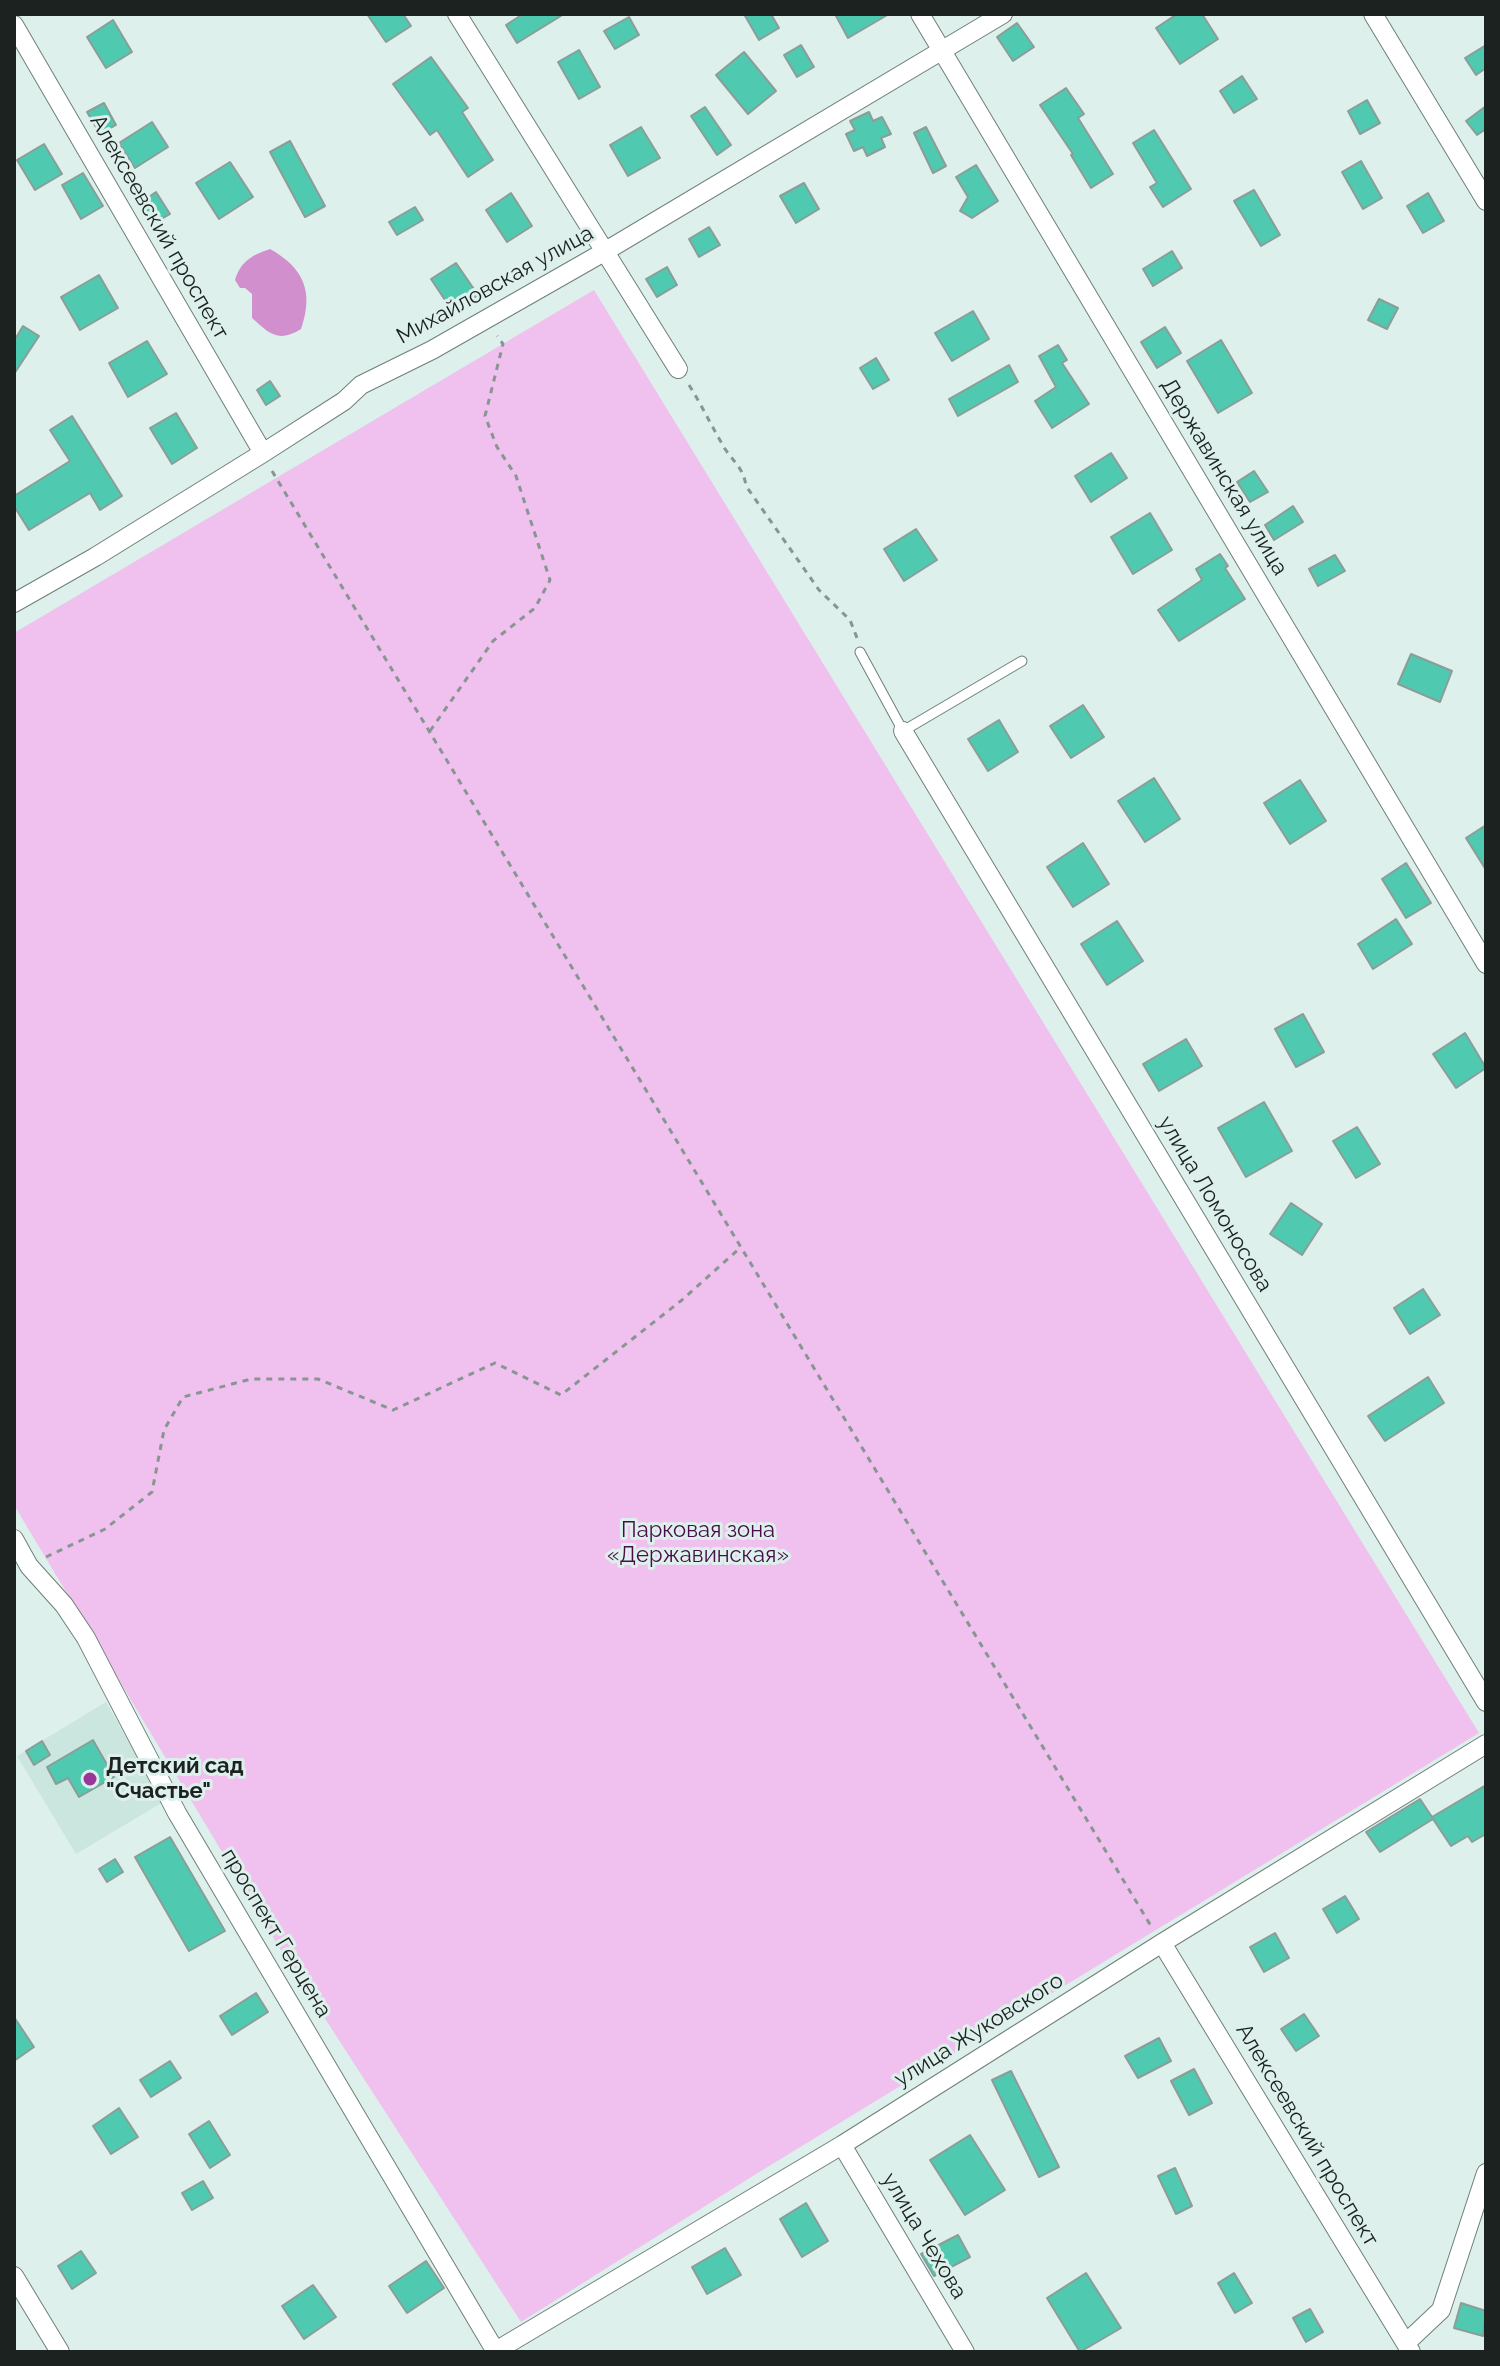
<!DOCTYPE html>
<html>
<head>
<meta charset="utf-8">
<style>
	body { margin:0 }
	#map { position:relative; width:1500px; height:2366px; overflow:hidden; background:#ddf0eb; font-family:Raleway,sans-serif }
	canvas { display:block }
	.frame { position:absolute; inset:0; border:16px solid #1b2220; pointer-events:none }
</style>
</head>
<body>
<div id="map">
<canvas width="1500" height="2366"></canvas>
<div class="frame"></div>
</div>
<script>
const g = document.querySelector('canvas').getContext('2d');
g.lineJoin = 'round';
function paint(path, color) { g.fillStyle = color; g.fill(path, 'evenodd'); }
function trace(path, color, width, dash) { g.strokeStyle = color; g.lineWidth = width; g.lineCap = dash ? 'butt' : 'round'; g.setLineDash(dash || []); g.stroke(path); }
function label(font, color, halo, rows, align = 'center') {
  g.font = font + ' Raleway,sans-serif'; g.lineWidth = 6; g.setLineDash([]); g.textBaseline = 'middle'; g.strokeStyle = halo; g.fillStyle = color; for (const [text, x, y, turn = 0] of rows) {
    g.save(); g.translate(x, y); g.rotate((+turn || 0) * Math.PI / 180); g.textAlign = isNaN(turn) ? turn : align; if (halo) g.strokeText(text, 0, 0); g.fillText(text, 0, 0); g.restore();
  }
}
paint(new Path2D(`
	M 106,1702 L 163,1802 L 76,1854 L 17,1756 Z`), '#cae6de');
paint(new Path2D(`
	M 594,290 L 1479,1733 L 756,2174 L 521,2322 L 282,1952 L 14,1505 L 14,633 Z`), '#f0c1ee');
paint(new Path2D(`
	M 270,249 C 304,268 314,292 301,329 C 278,343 270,334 252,318 L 252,294 L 245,288 L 240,288 L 235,280 C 241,261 252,255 270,249 Z`), '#d18fce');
const building = new Path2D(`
	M 367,14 L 403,14 L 411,26 L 386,42 Z
	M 523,14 L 564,14 L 517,43 L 506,25 Z
	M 744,14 L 771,14 L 779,28 L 759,40 Z
	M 835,14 L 889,14 L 848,38 Z
	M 1177,14 L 1202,14 L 1218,39 L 1180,64 L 1156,28 Z
	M 629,17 L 639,35 L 615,49 L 604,31 Z
	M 113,20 L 132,52 L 106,68 L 87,37 Z
	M 1017,23 L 1034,47 L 1013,61 L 997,37 Z
	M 801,45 L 814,67 L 797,77 L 784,55 Z
	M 1486,45 L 1486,68 L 1476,75 L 1465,58 Z
	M 579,50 L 600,87 L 579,99 L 558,62 Z
	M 744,52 L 776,91 L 748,114 L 716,75 Z
	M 431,57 L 468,108 L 462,112 L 493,160 L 468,177 L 437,130 L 430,135 L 393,84 Z
	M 1242,76 L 1257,99 L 1234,113 L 1220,91 Z
	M 1066,88 L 1084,114 L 1078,118 L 1113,174 L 1091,188 L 1071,155 L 1073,154 L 1040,105 Z
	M 1367,100 L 1380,123 L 1360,134 L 1348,111 Z
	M 104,103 L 116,125 L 100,134 L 87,112 Z
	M 1486,106 L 1486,129 L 1477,135 L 1466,121 Z
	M 705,107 L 731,145 L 717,155 L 691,116 Z
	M 869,112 L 873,121 L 882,117 L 891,134 L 881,138 L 885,147 L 867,156 L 863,147 L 854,151 L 846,134 L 855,130 L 850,121 Z
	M 152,122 L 168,147 L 135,168 L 119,143 Z
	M 641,127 L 660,158 L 628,176 L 610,145 Z
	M 926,127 L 946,166 L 933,173 L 914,133 Z
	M 1154,130 L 1191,189 L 1163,207 L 1150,187 L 1157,183 L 1133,143 Z
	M 290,141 L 325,206 L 305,217 L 270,152 Z
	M 44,144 L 62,174 L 35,190 L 17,160 Z
	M 1361,161 L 1382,198 L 1363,209 L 1342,172 Z
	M 230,162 L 253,197 L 219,219 L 196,183 Z
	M 976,165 L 998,201 L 972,218 L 960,211 L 968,197 L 956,177 Z
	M 83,173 L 103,206 L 81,219 L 62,185 Z
	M 804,183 L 819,209 L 796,223 L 780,196 Z
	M 1254,190 L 1280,235 L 1261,246 L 1234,201 Z
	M 156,192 L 170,214 L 153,224 L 140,203 Z
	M 511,193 L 532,226 L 507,242 L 486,210 Z
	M 1428,193 L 1444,221 L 1423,233 L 1407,206 Z
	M 415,207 L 423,220 L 397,235 L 389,222 Z
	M 709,227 L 720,245 L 699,257 L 689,239 Z
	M 1172,251 L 1182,268 L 1153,286 L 1143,269 Z
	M 456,263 L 478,295 L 453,312 L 431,279 Z
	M 667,267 L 677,285 L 657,297 L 646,279 Z
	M 99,275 L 118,308 L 80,330 L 61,297 Z
	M 1379,299 L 1398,308 L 1387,329 L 1368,320 Z
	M 973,311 L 989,339 L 952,361 L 935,333 Z
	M 23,326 L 39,336 L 14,374 L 14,341 Z
	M 1165,327 L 1181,353 L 1157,368 L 1141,342 Z
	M 1221,340 L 1252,393 L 1218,413 L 1187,361 Z
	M 147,341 L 167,374 L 128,397 L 109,363 Z
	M 1058,345 L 1067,360 L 1062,363 L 1089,404 L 1052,428 L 1035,401 L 1056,387 L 1039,356 Z
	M 876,358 L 889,380 L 873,389 L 860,368 Z
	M 1009,365 L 1018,382 L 958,416 L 949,399 Z
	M 270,381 L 280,396 L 266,405 L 257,390 Z
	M 176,413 L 197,448 L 172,464 L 150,428 Z
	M 72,416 L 122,496 L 100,510 L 90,493 L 29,530 L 14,506 L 14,496 L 70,461 L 50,430 Z
	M 1111,453 L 1127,478 L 1091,502 L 1075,476 Z
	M 1254,471 L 1268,492 L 1250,502 L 1237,482 Z
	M 1293,506 L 1303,522 L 1274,540 L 1265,525 Z
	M 1150,513 L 1172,550 L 1133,574 L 1111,537 Z
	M 916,529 L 937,560 L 904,581 L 884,549 Z
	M 1220,554 L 1228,566 L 1225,568 L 1245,599 L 1179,641 L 1158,610 L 1202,580 L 1196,569 Z
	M 1335,555 L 1345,571 L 1318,586 L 1309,569 Z
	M 1411,654 L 1452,671 L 1440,702 L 1398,684 Z
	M 1083,705 L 1104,737 L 1071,758 L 1050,726 Z
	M 999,720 L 1018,752 L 988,771 L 968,739 Z
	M 1154,778 L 1180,819 L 1145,842 L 1118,801 Z
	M 1300,780 L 1326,821 L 1290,844 L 1264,803 Z
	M 1486,825 L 1486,870 L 1466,838 Z
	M 1083,843 L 1109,884 L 1073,907 L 1047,867 Z
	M 1406,863 L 1431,903 L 1406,918 L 1382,879 Z
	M 1396,919 L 1412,944 L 1373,969 L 1358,944 Z
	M 1117,921 L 1143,961 L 1107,985 L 1081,944 Z
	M 1303,1014 L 1324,1052 L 1296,1067 L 1275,1029 Z
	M 1465,1033 L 1486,1068 L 1456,1088 L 1433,1054 Z
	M 1186,1039 L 1202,1066 L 1159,1091 L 1143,1064 Z
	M 1264,1102 L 1292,1151 L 1246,1177 L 1218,1128 Z
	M 1357,1127 L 1380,1164 L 1356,1178 L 1333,1141 Z
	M 1291,1203 L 1322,1224 L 1302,1255 L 1270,1234 Z
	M 1423,1289 L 1440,1315 L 1410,1334 L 1394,1308 Z
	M 1428,1377 L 1444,1403 L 1385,1441 L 1368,1416 Z
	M 93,1740 L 114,1777 L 79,1797 L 68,1778 L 56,1784 L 47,1767 Z
	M 42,1741 L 50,1755 L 34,1765 L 26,1751 Z
	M 1486,1785 L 1486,1834 L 1472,1842 L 1468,1836 L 1451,1846 L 1433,1819 L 1380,1852 L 1366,1832 L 1420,1799 L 1432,1817 Z
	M 170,1837 L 225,1931 L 189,1951 L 135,1857 Z
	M 115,1859 L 123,1872 L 107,1882 L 99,1869 Z
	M 1345,1896 L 1359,1919 L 1337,1933 L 1323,1909 Z
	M 1275,1933 L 1289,1958 L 1264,1972 L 1250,1947 Z
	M 256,1993 L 268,2012 L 232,2035 L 220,2016 Z
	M 1304,2014 L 1319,2036 L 1296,2051 L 1281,2029 Z
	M 14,2017 L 34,2047 L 14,2061 Z
	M 1159,2038 L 1171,2061 L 1138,2078 L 1125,2056 Z
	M 170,2061 L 181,2078 L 151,2097 L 140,2080 Z
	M 1194,2069 L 1212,2103 L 1189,2115 L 1171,2081 Z
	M 1011,2071 L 1059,2167 L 1039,2177 L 992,2080 Z
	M 119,2108 L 138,2137 L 111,2154 L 93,2126 Z
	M 209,2121 L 230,2155 L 210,2168 L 189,2134 Z
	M 970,2135 L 1005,2190 L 965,2215 L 930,2160 Z
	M 1175,2168 L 1192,2206 L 1176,2214 L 1158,2176 Z
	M 203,2181 L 213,2198 L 192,2210 L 182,2193 Z
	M 806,2203 L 828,2241 L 802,2257 L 780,2219 Z
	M 958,2235 L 970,2257 L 934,2276 L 921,2254 Z
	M 725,2248 L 741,2275 L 707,2294 L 692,2267 Z
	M 81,2251 L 96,2273 L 72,2289 L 58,2266 Z
	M 426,2261 L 444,2288 L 407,2313 L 389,2286 Z
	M 1086,2273 L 1121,2328 L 1080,2352 L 1047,2298 Z
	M 1234,2273 L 1252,2303 L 1235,2313 L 1218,2283 Z
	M 313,2285 L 336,2317 L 304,2339 L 282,2306 Z
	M 1461,2303 L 1486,2311 L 1483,2336 L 1454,2328 Z
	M 1310,2309 L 1323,2332 L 1306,2342 L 1293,2318 Z`);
paint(building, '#4fcab0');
trace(building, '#8b9d98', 2);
const lane = new Path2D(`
	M 860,652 L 903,731 L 1022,661`);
const street = new Path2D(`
	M 457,14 L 678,369
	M 920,14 L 1486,964
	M 1373,14 L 1486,201
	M 14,25 L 263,453
	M 14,603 L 95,557 L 263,453 L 344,401 L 361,385 L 432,350 L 604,252 L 1003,14
	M 903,731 L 1486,1702
	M 14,1539 L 29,1566 L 64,1605 L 86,1638 L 177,1813 L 496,2352
	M 1162,1943 L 1411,2352
	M 842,2145 L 965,2352
	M 14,2276 L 60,2352
	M 1406,2343 L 1441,2310 L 1486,2173
	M 494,2352 L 842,2145 L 1162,1943 L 1486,1744`);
trace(lane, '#6e7f7a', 11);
trace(street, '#6e7f7a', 20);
trace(new Path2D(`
	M 689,385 C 701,404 710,423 721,442 C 730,460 743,465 746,486 L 819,590 L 850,620 L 857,638
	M 272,471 L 1151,1926
	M 430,731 L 493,641 L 535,608 L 550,580 L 516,476 L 497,447 L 485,416 L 503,344 L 497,336
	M 46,1557 L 105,1529 L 152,1492 L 164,1430 L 183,1397 L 251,1379 L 318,1379 L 393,1410 L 495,1363 L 561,1395 L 682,1300 L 741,1247`), '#889692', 3, [6, 6]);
trace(lane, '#fff', 9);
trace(street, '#fff', 18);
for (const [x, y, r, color] of [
	[90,1779,8,"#9a3599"]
]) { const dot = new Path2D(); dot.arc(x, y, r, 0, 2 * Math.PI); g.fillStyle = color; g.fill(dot); trace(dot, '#ddf0eb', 3); }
label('22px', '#1b2220', '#ddf0eb', [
	["Алексеевский проспект",159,227,60],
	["Михайловская улица",495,285,-29],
	["Державинская улица",1224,477,59],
	["улица Ломоносова",1215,1204,59],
	["проспект Герцена",276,1933,59],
	["улица Жуковского",979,2030,-32],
	["Алексеевский проспект",1307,2135,59],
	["улица Чехова",924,2236,59]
]);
label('22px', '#480c48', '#ddf0eb', [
	["Парковая зона",698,1530],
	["«Державинская»",698,1555]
]);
label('bold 22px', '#1b2220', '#ddf0eb', [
	["Детский сад",106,1766],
	["\"Счастье\"",106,1791]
], 'left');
</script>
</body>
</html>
